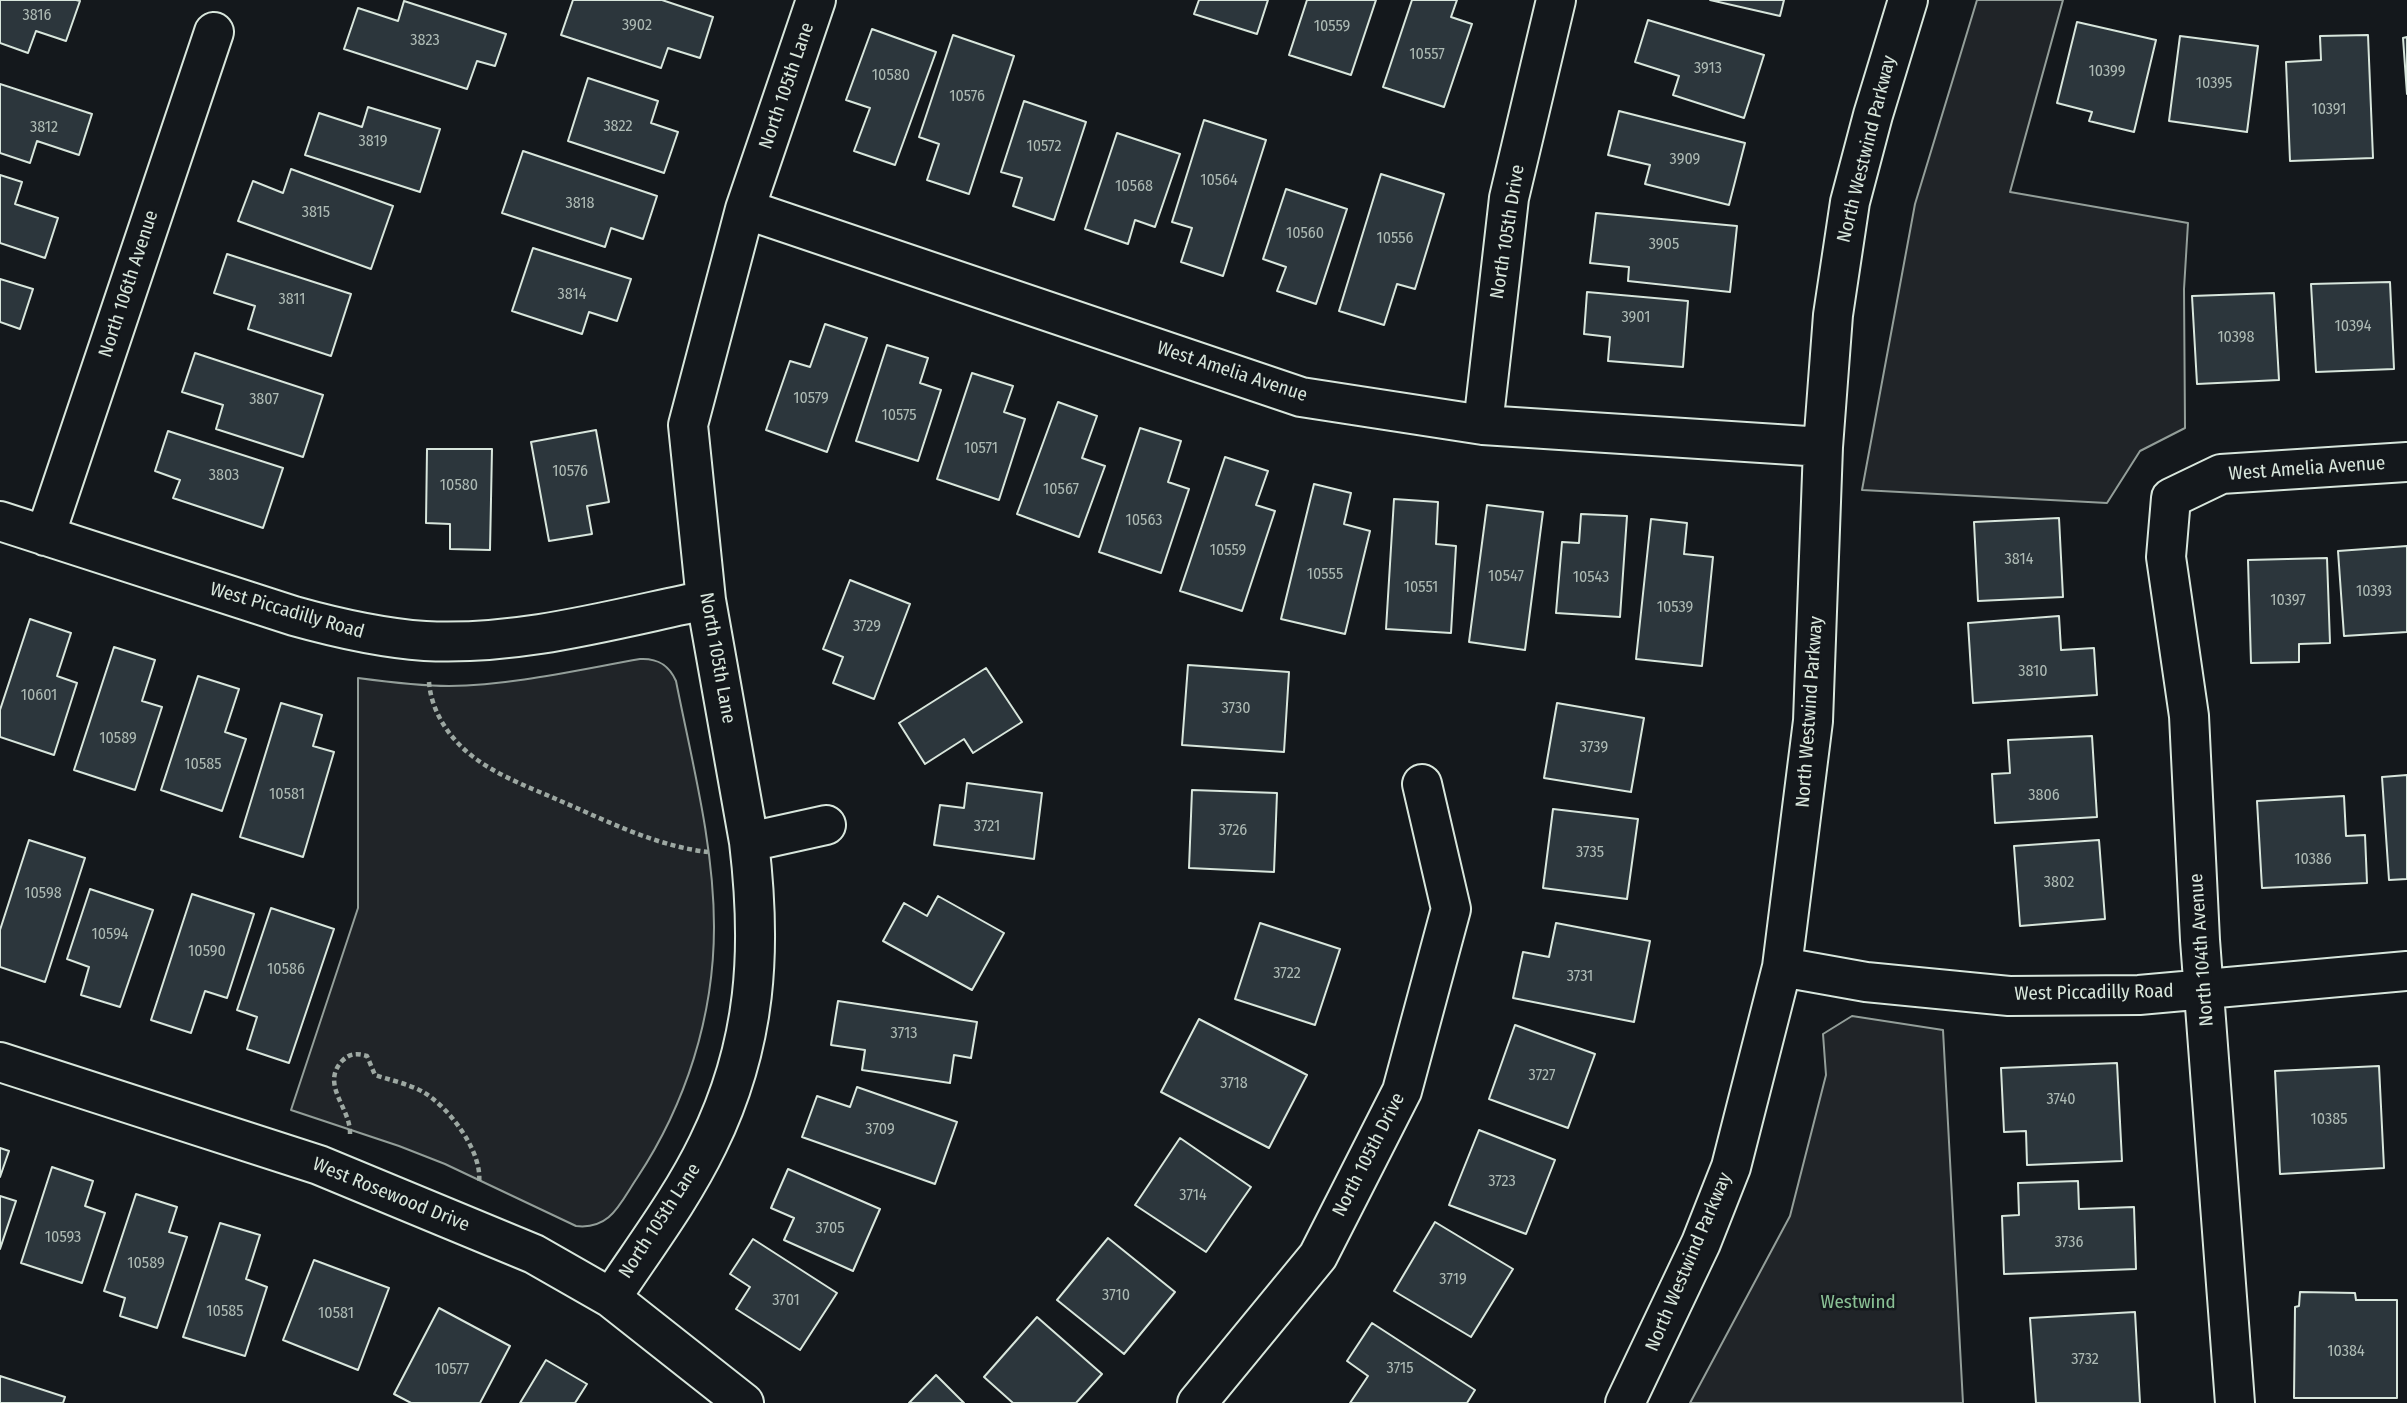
<!DOCTYPE html>
<html>
<head>
<meta charset="utf-8">
<style>
	body { margin:0 }
	canvas { display:block; background:#14181c }
</style>
</head>
<body>
<canvas width="2407" height="1403"></canvas>
<script>
const g = document.querySelector('canvas').getContext('2d');
g.lineJoin = 'round';
function paint(path, color) { g.fillStyle = color; g.fill(path, 'evenodd'); }
function trace(path, color, width, dash) { g.strokeStyle = color; g.lineWidth = width; g.lineCap = dash ? 'butt' : 'round'; g.setLineDash(dash || []); g.stroke(path); }
function label(font, color, halo, rows, align = 'center') {
  g.font = font + ' "Fira Sans Condensed",sans-serif'; g.lineWidth = 5; g.setLineDash([]); g.textBaseline = 'middle'; g.strokeStyle = halo; g.fillStyle = color; for (const [text, x, y, turn = 0] of rows) {
    g.save(); g.translate(x, y); g.rotate((+turn || 0) * Math.PI / 180); g.textAlign = isNaN(turn) ? turn : align; if (halo) g.strokeText(text, 0, 0); g.fillText(text, 0, 0); g.restore();
  }
}
const green = new Path2D(`
	M 1977,0 L 2063,0 L 2010,192 L 2188,223 L 2184,289 L 2185,428 L 2140,451 L 2107,503 L 1862,490 L 1915,204 Z
	M 640,659 C 658,658 669,665 676,681 C 692,762 714,845 714,927 C 714,1016 686,1104 637,1178 C 620,1203 611,1230 576,1226 L 445,1164 L 399,1146 L 291,1110 L 358,908 L 358,678 C 388,682 418,686 449,686 C 513,685 577,670 640,659 Z
	M 1852,1016 L 1943,1030 L 1963,1403 L 1690,1403 L 1790,1216 L 1826,1075 L 1823,1034 Z`);
paint(green, '#202428');
trace(green, '#939e99', 2);
const building = new Path2D(`
	M 0,0 L 76,0 L 80,1 L 66,41 L 36,31 L 28,53 L 0,43 Z
	M 573,0 L 662,0 L 713,17 L 700,58 L 668,48 L 661,68 L 561,35 Z
	M 1199,0 L 1268,0 L 1257,34 L 1194,14 Z
	M 1307,0 L 1376,0 L 1351,75 L 1289,55 Z
	M 1412,0 L 1457,0 L 1451,17 L 1472,24 L 1444,107 L 1383,87 Z
	M 1710,0 L 1784,0 L 1780,16 Z
	M 404,1 L 506,34 L 495,66 L 477,61 L 467,89 L 344,49 L 358,8 L 398,21 Z
	M 1648,20 L 1764,55 L 1744,118 L 1673,95 L 1679,76 L 1635,62 Z
	M 2077,22 L 2156,40 L 2134,132 L 2089,121 L 2092,112 L 2057,103 Z
	M 872,29 L 936,52 L 895,165 L 854,151 L 870,108 L 846,100 Z
	M 953,35 L 1014,56 L 969,194 L 927,180 L 939,144 L 919,137 Z
	M 2368,35 L 2373,158 L 2290,161 L 2286,62 L 2321,60 L 2320,36 Z
	M 2180,36 L 2258,46 L 2247,132 L 2169,121 Z
	M 2407,37 L 2407,94 L 2403,38 Z
	M 588,78 L 658,101 L 651,123 L 678,132 L 664,173 L 568,141 Z
	M 0,84 L 92,114 L 79,155 L 37,141 L 30,163 L 0,153 Z
	M 1024,101 L 1086,122 L 1054,220 L 1013,206 L 1022,178 L 1001,172 Z
	M 368,107 L 440,129 L 420,192 L 305,155 L 319,113 L 362,127 Z
	M 1619,111 L 1745,143 L 1729,205 L 1645,184 L 1650,165 L 1608,155 Z
	M 1204,120 L 1266,140 L 1223,276 L 1181,262 L 1192,228 L 1172,222 Z
	M 1117,133 L 1180,154 L 1155,227 L 1135,220 L 1128,244 L 1085,229 Z
	M 523,151 L 657,196 L 643,239 L 611,228 L 605,247 L 502,213 Z
	M 291,169 L 393,206 L 371,269 L 238,221 L 253,181 L 283,193 Z
	M 1381,174 L 1444,194 L 1415,289 L 1397,284 L 1384,325 L 1339,311 Z
	M 0,175 L 22,182 L 15,204 L 58,218 L 45,258 L 0,243 Z
	M 1286,189 L 1347,209 L 1316,304 L 1277,291 L 1286,267 L 1263,259 Z
	M 1596,213 L 1737,226 L 1730,292 L 1628,281 L 1629,267 L 1590,263 Z
	M 533,248 L 631,279 L 617,321 L 589,312 L 582,334 L 512,311 Z
	M 227,254 L 351,294 L 331,356 L 248,329 L 255,306 L 214,293 Z
	M 0,279 L 33,289 L 20,329 L 0,322 Z
	M 2390,282 L 2394,369 L 2316,372 L 2311,284 Z
	M 1587,292 L 1688,301 L 1683,367 L 1608,361 L 1610,337 L 1584,334 Z
	M 2274,293 L 2279,380 L 2197,384 L 2192,296 Z
	M 825,324 L 867,338 L 827,452 L 766,430 L 790,361 L 810,367 Z
	M 887,345 L 928,358 L 920,383 L 941,390 L 918,461 L 856,441 Z
	M 195,353 L 323,395 L 303,457 L 216,429 L 223,405 L 182,392 Z
	M 972,373 L 1013,386 L 1004,412 L 1025,419 L 999,500 L 937,479 Z
	M 1058,402 L 1097,416 L 1082,458 L 1105,466 L 1079,537 L 1017,514 Z
	M 1140,428 L 1181,441 L 1168,482 L 1189,489 L 1161,573 L 1099,552 Z
	M 596,430 L 609,502 L 587,506 L 592,534 L 549,541 L 531,442 Z
	M 168,431 L 283,468 L 263,528 L 173,498 L 180,480 L 155,471 Z
	M 427,449 L 492,449 L 490,550 L 450,549 L 450,524 L 426,523 Z
	M 1225,457 L 1268,471 L 1256,505 L 1275,511 L 1242,611 L 1180,591 Z
	M 1314,484 L 1351,493 L 1344,524 L 1370,531 L 1345,634 L 1281,619 Z
	M 1394,499 L 1438,502 L 1436,544 L 1456,546 L 1451,633 L 1386,629 Z
	M 1487,505 L 1543,512 L 1525,650 L 1469,642 Z
	M 1581,514 L 1627,516 L 1620,617 L 1556,613 L 1562,542 L 1579,543 Z
	M 2059,518 L 2063,597 L 1978,601 L 1974,522 Z
	M 1651,519 L 1687,523 L 1684,554 L 1713,557 L 1702,666 L 1636,659 Z
	M 2407,546 L 2407,632 L 2344,636 L 2338,551 Z
	M 2327,558 L 2330,643 L 2299,644 L 2299,662 L 2251,663 L 2248,560 Z
	M 850,580 L 910,604 L 874,699 L 833,683 L 843,657 L 823,649 Z
	M 2059,616 L 2061,650 L 2094,648 L 2097,695 L 1973,703 L 1968,623 Z
	M 30,619 L 71,633 L 57,676 L 77,683 L 54,755 L 0,737 L 0,710 Z
	M 114,647 L 155,660 L 142,701 L 162,707 L 135,790 L 74,770 Z
	M 1188,665 L 1289,672 L 1284,752 L 1182,745 Z
	M 986,668 L 1022,722 L 973,753 L 964,739 L 925,764 L 899,723 Z
	M 198,676 L 239,689 L 225,732 L 246,739 L 222,811 L 161,790 Z
	M 281,703 L 322,715 L 313,746 L 334,752 L 303,857 L 240,837 Z
	M 1557,703 L 1644,718 L 1631,792 L 1544,778 Z
	M 2092,736 L 2097,817 L 1995,823 L 1992,774 L 2010,773 L 2008,740 Z
	M 2407,775 L 2407,879 L 2389,880 L 2382,777 Z
	M 967,783 L 1042,793 L 1034,859 L 934,845 L 940,805 L 964,808 Z
	M 1192,790 L 1277,793 L 1274,872 L 1189,868 Z
	M 2344,796 L 2346,836 L 2365,835 L 2367,883 L 2262,888 L 2257,801 Z
	M 1553,809 L 1638,819 L 1627,899 L 1543,888 Z
	M 29,840 L 85,858 L 45,982 L 0,967 L 0,930 Z
	M 2099,840 L 2105,919 L 2020,926 L 2014,846 Z
	M 90,889 L 153,910 L 120,1007 L 81,995 L 89,967 L 67,959 Z
	M 192,894 L 254,914 L 227,998 L 205,991 L 191,1033 L 151,1020 Z
	M 938,896 L 1004,933 L 972,990 L 883,941 L 904,903 L 927,916 Z
	M 271,908 L 334,929 L 289,1063 L 247,1049 L 257,1017 L 237,1010 Z
	M 1260,923 L 1340,949 L 1315,1025 L 1235,999 Z
	M 1556,923 L 1650,941 L 1634,1022 L 1513,998 L 1523,952 L 1549,957 Z
	M 838,1001 L 977,1022 L 971,1058 L 954,1055 L 950,1083 L 862,1070 L 865,1050 L 831,1045 Z
	M 1199,1019 L 1307,1075 L 1269,1148 L 1161,1092 Z
	M 1515,1025 L 1595,1054 L 1568,1128 L 1489,1099 Z
	M 2117,1063 L 2122,1161 L 2027,1165 L 2026,1131 L 2004,1132 L 2001,1068 Z
	M 2379,1066 L 2384,1168 L 2280,1174 L 2275,1071 Z
	M 857,1087 L 957,1122 L 935,1184 L 802,1137 L 817,1096 L 850,1107 Z
	M 1479,1130 L 1555,1160 L 1526,1234 L 1449,1205 Z
	M 1180,1138 L 1251,1187 L 1206,1252 L 1135,1205 Z
	M 0,1148 L 9,1151 L 0,1177 Z
	M 52,1167 L 93,1181 L 85,1206 L 105,1213 L 82,1283 L 21,1263 Z
	M 788,1169 L 880,1209 L 853,1271 L 784,1240 L 794,1218 L 771,1208 Z
	M 2078,1181 L 2079,1209 L 2134,1207 L 2136,1269 L 2004,1274 L 2002,1216 L 2019,1215 L 2018,1183 Z
	M 136,1194 L 177,1207 L 169,1232 L 187,1237 L 157,1328 L 120,1316 L 125,1298 L 104,1291 Z
	M 0,1196 L 16,1201 L 0,1249 Z
	M 1435,1222 L 1513,1269 L 1471,1337 L 1394,1291 Z
	M 220,1223 L 260,1235 L 246,1279 L 267,1287 L 245,1356 L 183,1337 Z
	M 1108,1238 L 1175,1292 L 1124,1354 L 1057,1300 Z
	M 753,1239 L 837,1293 L 800,1350 L 736,1309 L 750,1287 L 730,1274 Z
	M 314,1260 L 389,1288 L 358,1370 L 283,1340 Z
	M 2300,1292 L 2355,1293 L 2356,1300 L 2397,1300 L 2397,1398 L 2294,1398 L 2295,1307 L 2299,1306 Z
	M 439,1308 L 510,1346 L 480,1403 L 411,1403 L 394,1394 Z
	M 2135,1312 L 2140,1403 L 2036,1403 L 2030,1318 Z
	M 1037,1317 L 1102,1374 L 1076,1403 L 1013,1403 L 984,1377 Z
	M 1372,1323 L 1475,1390 L 1467,1403 L 1350,1403 L 1368,1376 L 1347,1361 Z
	M 546,1360 L 587,1384 L 575,1403 L 520,1403 Z
	M 936,1375 L 964,1403 L 909,1403 Z
	M 0,1376 L 65,1397 L 63,1403 L 0,1403 Z`);
paint(building, '#2c363c');
trace(building, '#d8e6dc', 2);
const minor = new Path2D(`
	M 745,209 L 1301,397 L 1483,425 L 1823,447
	M 1483,425 L 1509,198 L 1556,0
	M 0,521 L 294,616 C 337,628 380,638 425,641 C 520,646 614,619 706,600
	M 45,536 L 214,32
	M 749,842 L 826,825
	M 1782,967 L 1866,982 L 2009,996 L 2139,995 L 2407,971
	M 0,1062 L 319,1165 L 534,1254 L 611,1298 L 744,1403
	M 611,1298 C 644,1248 682,1198 708,1144 C 757,1044 762,950 749,842 L 706,600 L 688,425 L 745,209 L 816,0
	M 1197,1403 L 1318,1256 L 1402,1091 L 1451,909 L 1422,784
	M 1625,1403 L 1701,1243 L 1731,1167 L 1782,967 L 1813,721 L 1823,447 L 1833,315 L 1850,202 L 1873,115 L 1908,0
	M 2235,1403 L 2200,940 L 2189,716 L 2166,557 L 2171,498 L 2221,474 L 2407,462`);
trace(minor, '#d8e6dc', 42);
trace(new Path2D(`
	M 429,682 C 431,709 446,733 466,751 C 491,773 526,786 556,799 C 605,820 655,846 708,852
	M 350,1134 C 351,1108 320,1085 342,1061 C 350,1053 357,1053 367,1056 L 375,1075 C 390,1080 409,1084 423,1092 C 449,1107 483,1152 479,1183`), '#9da8a2', 4.5, [5, 3.5]);
trace(minor, '#14181c', 38);
label('16px', '#adbab4', null, [
	["3816",37,16],
	["3902",637,26],
	["10559",1332,27],
	["3823",425,41],
	["10557",1427,55],
	["3913",1708,69],
	["10399",2107,72],
	["10580",891,76],
	["10395",2214,84],
	["10576",967,97],
	["10391",2329,110],
	["3822",618,127],
	["3812",44,128],
	["3819",373,142],
	["10572",1044,147],
	["3909",1685,160],
	["10564",1219,181],
	["10568",1134,187],
	["3818",580,204],
	["3815",316,213],
	["10560",1305,234],
	["10556",1395,239],
	["3905",1664,245],
	["3814",572,295],
	["3811",292,300],
	["3901",1636,318],
	["10394",2353,327],
	["10398",2236,338],
	["10579",811,399],
	["3807",264,400],
	["10575",899,416],
	["10571",981,449],
	["10576",570,472],
	["3803",224,476],
	["10580",459,486],
	["10567",1061,490],
	["10563",1144,521],
	["10559",1228,551],
	["3814",2019,560],
	["10555",1325,575],
	["10547",1506,577],
	["10543",1591,578],
	["10551",1421,588],
	["10393",2374,592],
	["10397",2288,601],
	["10539",1675,608],
	["3729",867,627],
	["3810",2033,672],
	["10601",39,696],
	["3730",1236,709],
	["10589",118,739],
	["3739",1594,748],
	["10585",203,765],
	["10581",287,795],
	["3806",2044,796],
	["3721",987,827],
	["3726",1233,831],
	["3735",1590,853],
	["10386",2313,860],
	["3802",2059,883],
	["10598",43,894],
	["10594",110,935],
	["10590",207,952],
	["10586",286,970],
	["3722",1287,974],
	["3731",1580,977],
	["3713",904,1034],
	["3727",1542,1076],
	["3718",1234,1084],
	["3740",2061,1100],
	["10385",2329,1120],
	["3709",880,1130],
	["3723",1502,1182],
	["3714",1193,1196],
	["3705",830,1229],
	["10593",63,1238],
	["3736",2069,1243],
	["10589",146,1264],
	["3719",1453,1280],
	["3710",1116,1296],
	["3701",786,1301],
	["10585",225,1312],
	["10581",336,1314],
	["10384",2346,1352],
	["3732",2085,1360],
	["3715",1400,1369],
	["10577",452,1370]
]);
label('19px', '#d8e6dc', '#14181c', [
	["North 105th Lane",787,86,-71],
	["North Westwind Parkway",1867,149,-76],
	["North 105th Drive",1508,232,-81],
	["North 106th Avenue",129,284,-72],
	["West Amelia Avenue",1232,372,18],
	["West Amelia Avenue",2307,469,-4],
	["West Piccadilly Road",287,611,16],
	["North 105th Lane",717,658,80],
	["North Westwind Parkway",1810,712,-86],
	["North 104th Avenue",2202,950,-94],
	["West Piccadilly Road",2094,993,-1],
	["North 105th Drive",1369,1155,-63],
	["West Rosewood Drive",391,1195,22],
	["North 105th Lane",660,1221,-57],
	["North Westwind Parkway",1689,1262,-67]
]);
label('19px', '#8ac095', '#14181c', [
	["Westwind",1858,1303]
]);
</script>
</body>
</html>
